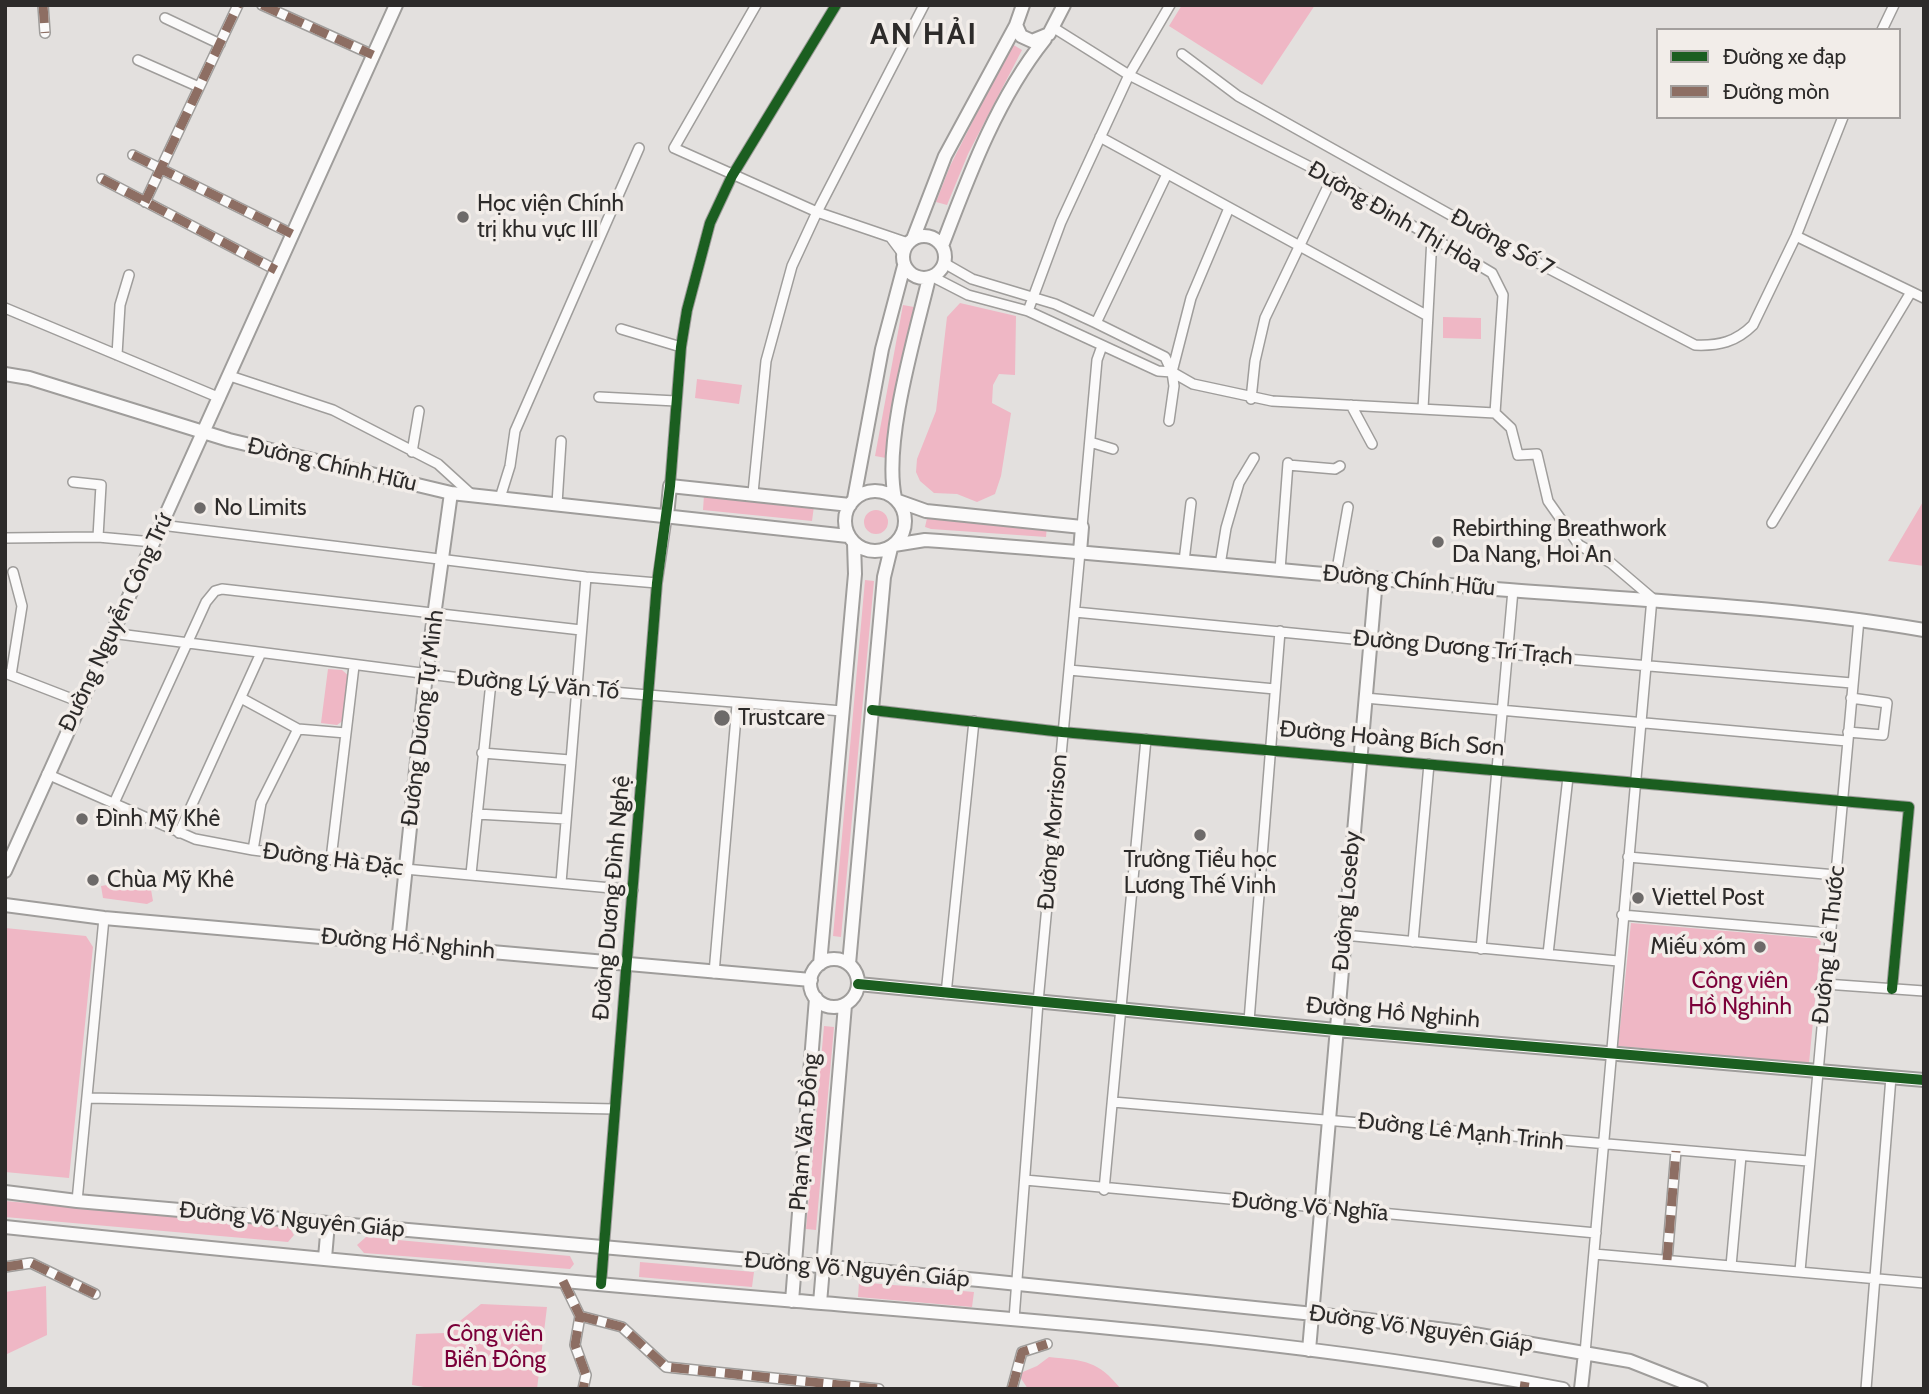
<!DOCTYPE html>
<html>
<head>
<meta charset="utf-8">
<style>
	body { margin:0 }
	#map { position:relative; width:1929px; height:1394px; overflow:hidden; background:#e3e0de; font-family:Cabin,sans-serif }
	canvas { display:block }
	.frame { position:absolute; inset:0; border:7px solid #2d2b2a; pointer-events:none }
	.legend { position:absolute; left:1656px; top:28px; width:245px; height:91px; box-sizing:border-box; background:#f2ede9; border:2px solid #a39f9d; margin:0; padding:9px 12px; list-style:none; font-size:21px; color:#2d2b2a }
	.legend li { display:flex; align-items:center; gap:14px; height:35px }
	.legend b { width:35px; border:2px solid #a39f9d }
</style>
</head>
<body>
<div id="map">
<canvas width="1929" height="1394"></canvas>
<div class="frame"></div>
<ul class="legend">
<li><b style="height:9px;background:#1b5e20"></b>Đường xe đạp</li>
<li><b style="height:9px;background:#8d6e63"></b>Đường mòn</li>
</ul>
</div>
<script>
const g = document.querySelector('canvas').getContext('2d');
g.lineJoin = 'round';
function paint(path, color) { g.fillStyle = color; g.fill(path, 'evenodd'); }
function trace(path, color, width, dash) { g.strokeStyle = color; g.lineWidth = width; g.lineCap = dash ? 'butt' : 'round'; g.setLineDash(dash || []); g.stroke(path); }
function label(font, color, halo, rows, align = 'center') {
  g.font = font + ' Cabin,sans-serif'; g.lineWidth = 7; g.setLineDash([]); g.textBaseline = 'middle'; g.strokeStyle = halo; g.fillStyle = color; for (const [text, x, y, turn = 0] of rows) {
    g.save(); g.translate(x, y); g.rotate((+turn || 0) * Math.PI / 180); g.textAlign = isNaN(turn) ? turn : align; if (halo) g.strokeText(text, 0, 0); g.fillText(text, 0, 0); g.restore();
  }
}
paint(new Path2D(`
	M 1182,5 L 1315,5 L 1262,85 L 1169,26 Z
	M 1012,44 L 1022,50 L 968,154 L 947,205 L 936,202 L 950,166 Z
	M 960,303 L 1016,316 L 1015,375 L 999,374 L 993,385 L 992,403 L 1011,413 L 1001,476 L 995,494 L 977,502 L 957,494 L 934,493 L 920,481 L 916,472 L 917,459 L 936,411 L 947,317 Z
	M 903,305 L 914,307 L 894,402 L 886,458 L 875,456 Z
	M 1443,317 L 1481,318 L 1481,339 L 1443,338 Z
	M 697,379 L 742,385 L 739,404 L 695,398 Z
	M 704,495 L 814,506 L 812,521 L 703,510 Z
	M 1924,500 L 1924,566 L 1888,561 Z
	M864 522a12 12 0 1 1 24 0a12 12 0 1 1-24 0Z
	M 928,514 L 1047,525 L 1046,537 L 931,529 L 925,527 Z
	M 865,580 L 874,581 L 841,937 L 833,936 Z
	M 328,669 L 342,670 L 350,677 L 344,720 L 337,725 L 321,723 Z
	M 149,878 L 153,901 L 147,904 L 103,898 L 101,886 Z
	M 1631,923 L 1821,939 L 1809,1063 L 1618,1046 Z
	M 5,928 L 86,936 L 93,947 L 69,1178 L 5,1172 Z
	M 824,1026 L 834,1027 L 816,1230 L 806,1229 Z
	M 5,1201 L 289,1227 L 294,1235 L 288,1242 L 5,1217 Z
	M 366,1237 L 570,1256 L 574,1264 L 570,1269 L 364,1253 L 357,1245 Z
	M 640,1262 L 754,1272 L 752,1287 L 639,1277 Z
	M 859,1282 L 974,1292 L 972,1307 L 858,1297 Z
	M 46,1286 L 47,1335 L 5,1355 L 5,1292 Z
	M 481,1304 L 547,1307 L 537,1389 L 436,1389 L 412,1385 L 416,1334 L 445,1333 Z
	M 1049,1357 C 1086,1361 1097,1360 1121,1389 L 1028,1389 L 1018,1374 L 1037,1366 Z`), '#efb7c5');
const street = new Path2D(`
	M 43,5 L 45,33
	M 262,5 L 373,55
	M 756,5 L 674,148 L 817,212 L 908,243
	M 165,18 L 220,44
	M 1054,28 L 1129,75 L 1332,178 L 1492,273 L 1503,295 L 1495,413 L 1511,428 L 1518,455 L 1537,454 L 1548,501 L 1579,545 L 1611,563 L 1652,598 L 1585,1353
	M 1882,30 L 1894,5
	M 1182,54 L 1238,96 L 1515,251 L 1695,345 C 1719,346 1736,342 1753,325 L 1796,236 L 1843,117
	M 138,60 L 199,87
	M 1100,137 L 1426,315
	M 133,155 L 292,234
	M 102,179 L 276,270
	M 145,202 L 238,5
	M 1796,236 L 1924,298
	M 891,238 L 903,254
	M 944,263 L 972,279 L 1055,304 L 1096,323 L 1165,357 L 1172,372
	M 933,277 L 968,295 L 1028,311 L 1158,371 L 1172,372 L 1193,384 L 1272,401 L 1495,413
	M 5,308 L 220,398
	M 1028,311 L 1061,222 L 1129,75 L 1170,5
	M 1096,323 L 1167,174
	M 621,329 L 681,347
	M 117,355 L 120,305 L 129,275
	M 230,376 L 333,410 L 438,464 L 472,495
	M 599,397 L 676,401
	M 1251,399 L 1255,361 L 1265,318 L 1332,178
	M 1351,405 L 1372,444
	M 1423,409 L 1432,237
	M 1169,421 L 1174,386 L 1172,372 L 1191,298 L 1229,208
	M 1090,442 L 1113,449
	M 412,452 L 419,411
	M 1288,465 L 1335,469 L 1340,466
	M 73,482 L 101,485 L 98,537
	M 670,486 L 681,347 L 687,310 L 710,223 L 732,176 L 836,5
	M 753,493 L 766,361 L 792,266 L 817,212 L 924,5
	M 500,498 L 510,466 L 515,431 L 639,148
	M 557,504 L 561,441
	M 1772,523 L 1911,292
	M 161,525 L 586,577 L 657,583
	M 1082,527 L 1097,360 L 1102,346
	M 5,538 L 98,537 L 153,542
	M 1184,561 L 1191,503
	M 1220,565 L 1226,528 L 1239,483 L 1254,458
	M 1280,570 L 1288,463
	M 1336,575 L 1348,507
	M 1075,612 L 1507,654 L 1852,683
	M 111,633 L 491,682 L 842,711
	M 1069,670 L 1275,689
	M 5,673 L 80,702
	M 11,675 L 22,606 L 13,572
	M 241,698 L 298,729 L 346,733
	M 1365,698 L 1847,741
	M 872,710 L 1062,732 L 1909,807 L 1892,989
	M 1848,732 L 1883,735 L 1887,703 L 1851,698
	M 482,753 L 570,760
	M 47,774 L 195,839 L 253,850 L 405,869 L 633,890
	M 114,803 L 206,602 L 215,591 L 222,589 L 581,630
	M 477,814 L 566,819
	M 179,833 L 260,655
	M 253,850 L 261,803 L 298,729
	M 1628,857 L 1836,875
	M 331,859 L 354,666
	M 471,874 L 491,682
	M 561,883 L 586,577
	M 1622,915 L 1830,933
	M 1344,935 L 1618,961
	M 1413,942 L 1429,764
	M 1481,949 L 1513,590
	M 1548,954 L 1568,777
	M 714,973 L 737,705
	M 1825,984 L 1924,991
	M 946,994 L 974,721
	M 1249,1021 L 1280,631
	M 89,1098 L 615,1109
	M 1113,1102 L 1808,1161
	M 1025,1180 L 1596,1233
	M 1104,1190 L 1146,739
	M 77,1201 L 104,918
	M 1594,1254 L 1924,1283
	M 1667,1260 L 1676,1151
	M 1731,1266 L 1741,1156
	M 5,1267 L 31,1263 L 95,1294
	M 1800,1271 L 1859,619
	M 563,1281 L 580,1316 L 575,1345 L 586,1375 L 583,1389
	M 601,1284 L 657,583 L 667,516
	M 580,1316 L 622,1327 L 666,1367 L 879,1389
	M 1014,1319 L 1038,1002 L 1080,552
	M 1012,1389 L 1022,1352 L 1047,1344
	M 1866,1389 L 1891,1077`);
const secondary = new Path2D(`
	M 1023,5 L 1016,25 L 1021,36 L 1032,41 L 1049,34 L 1064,5
	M903 257a21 21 0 1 1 42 0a21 21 0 1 1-42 0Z
	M 913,239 L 945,156 L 1016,25
	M 942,246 C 969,175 997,99 1045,39
	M 5,374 L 29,378 L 229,440 L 451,493 L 848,536
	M845 521a30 30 0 1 1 60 0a30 30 0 1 1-60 0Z
	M 895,498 C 883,442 915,336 929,278
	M 854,499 L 882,349 L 904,266
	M 898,501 L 926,511 L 1082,527 L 1080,552
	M 667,516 L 670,486 L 850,505
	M 894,545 L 925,540 C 1120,554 1314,574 1509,590 C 1648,601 1786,606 1924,630
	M 5,871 L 396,5
	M 5,905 L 104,918 L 811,980
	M 398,943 L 426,674 L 451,493
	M810 983a24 24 0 1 1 48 0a24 24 0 1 1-48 0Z
	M 820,964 L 855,574 L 854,543
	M 849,964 L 884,577 L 891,548
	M 858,984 L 1336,1030 L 1924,1080
	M 5,1192 L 77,1201 L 979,1280 L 1353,1318 L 1468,1333 L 1630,1361 L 1701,1389
	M 5,1227 C 269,1255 533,1279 797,1301 C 1053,1322 1310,1341 1563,1389
	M 325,1258 L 328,1223
	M 792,1301 L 816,998
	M 820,1303 L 845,1005
	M 1309,1350 L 1376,579
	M 1581,1389 L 1585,1353`);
trace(street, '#9f9d9b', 12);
trace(secondary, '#9f9d9b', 16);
trace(street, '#fbfafa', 9);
trace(secondary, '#fbfafa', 12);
trace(new Path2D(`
	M 43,5 L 45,33
	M 262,5 L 373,55
	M 133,155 L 292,234
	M 102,179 L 276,270
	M 145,202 L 238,5
	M 1667,1260 L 1676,1151
	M 5,1267 L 31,1263 L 95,1294
	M 563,1281 L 580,1316 L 575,1345 L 586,1375 L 583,1389
	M 580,1316 L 622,1327 L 666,1367 L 879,1389
	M 1012,1389 L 1022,1352 L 1047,1344
	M 1524,1389 L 1525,1382`), '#8d6e63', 9, [18, 9]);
trace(new Path2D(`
	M 872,710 L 1062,732 L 1909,807 L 1892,989
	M 858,984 L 1336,1030 L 1924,1080
	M 601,1284 L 657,583 L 670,486 L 681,347 L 687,310 L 710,223 L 732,176 L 836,5`), '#1b5e20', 10);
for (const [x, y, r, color] of [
	[463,217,7,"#6d6a69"],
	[200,508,7,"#6d6a69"],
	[1438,542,7,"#6d6a69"],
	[722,718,9,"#6d6a69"],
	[82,819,7,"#6d6a69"],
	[1200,835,7,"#6d6a69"],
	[93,880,7,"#6d6a69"],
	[1638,898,7,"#6d6a69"],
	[1760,947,7,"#6d6a69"]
]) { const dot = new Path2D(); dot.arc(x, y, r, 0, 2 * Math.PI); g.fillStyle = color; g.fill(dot); trace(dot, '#f2ede9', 2.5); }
label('23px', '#2d2b2a', '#f2ede9', [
	["Học viện Chính",477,204],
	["trị khu vực III",477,230],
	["No Limits",214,508],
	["Rebirthing Breathwork",1452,529],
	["Da Nang, Hoi An",1452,555],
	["Trustcare",738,718],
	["Đình Mỹ Khê",96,819],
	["Trường Tiểu học",1200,860,"center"],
	["Lương Thế Vinh",1200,886,"center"],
	["Chùa Mỹ Khê",107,880],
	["Viettel Post",1652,898],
	["Miếu xóm",1746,947,"right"]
], 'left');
label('23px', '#2d2b2a', '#f2ede9', [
	["Đường Đinh Thị Hòa",1395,217,30],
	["Đường Số 7",1502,243,29],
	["Đường Chính Hữu",332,465,13],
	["Đường Chính Hữu",1409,581,5],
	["Đường Nguyễn Công Trứ",116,623,-65],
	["Đường Dương Trí Trạch",1463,648,5],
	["Đường Lý Văn Tố",538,685,5],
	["Đường Dương Tự Minh",423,718,-83],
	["Đường Hoàng Bích Sơn",1392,739,5],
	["Đường Morrison",1053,832,-85],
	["Đường Hà Đặc",333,860,7],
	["Đường Dương Đình Nghệ",612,898,-85],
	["Đường Loseby",1347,901,-85],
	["Đường Hồ Nghinh",408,944,5],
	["Đường Lê Thước",1829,945,-84],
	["Đường Hồ Nghinh",1393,1013,5],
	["Phạm Văn Đồng",805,1132,-85],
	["Đường Lê Mạnh Trinh",1461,1132,6],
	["Đường Võ Nghĩa",1310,1207,5],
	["Đường Võ Nguyên Giáp",292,1220,5],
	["Đường Võ Nguyên Giáp",857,1270,5],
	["Đường Võ Nguyên Giáp",1421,1329,8]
]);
label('23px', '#7b0039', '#f2ede9', [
	["Công viên",1740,981],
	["Hồ Nghinh",1740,1007],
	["Công viên",495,1334],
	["Biển Đông",495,1360]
]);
g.letterSpacing = '2px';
label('bold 30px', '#2d2b2a', '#f2ede9', [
	["AN HẢI",924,35]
]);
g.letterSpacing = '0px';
</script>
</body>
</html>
